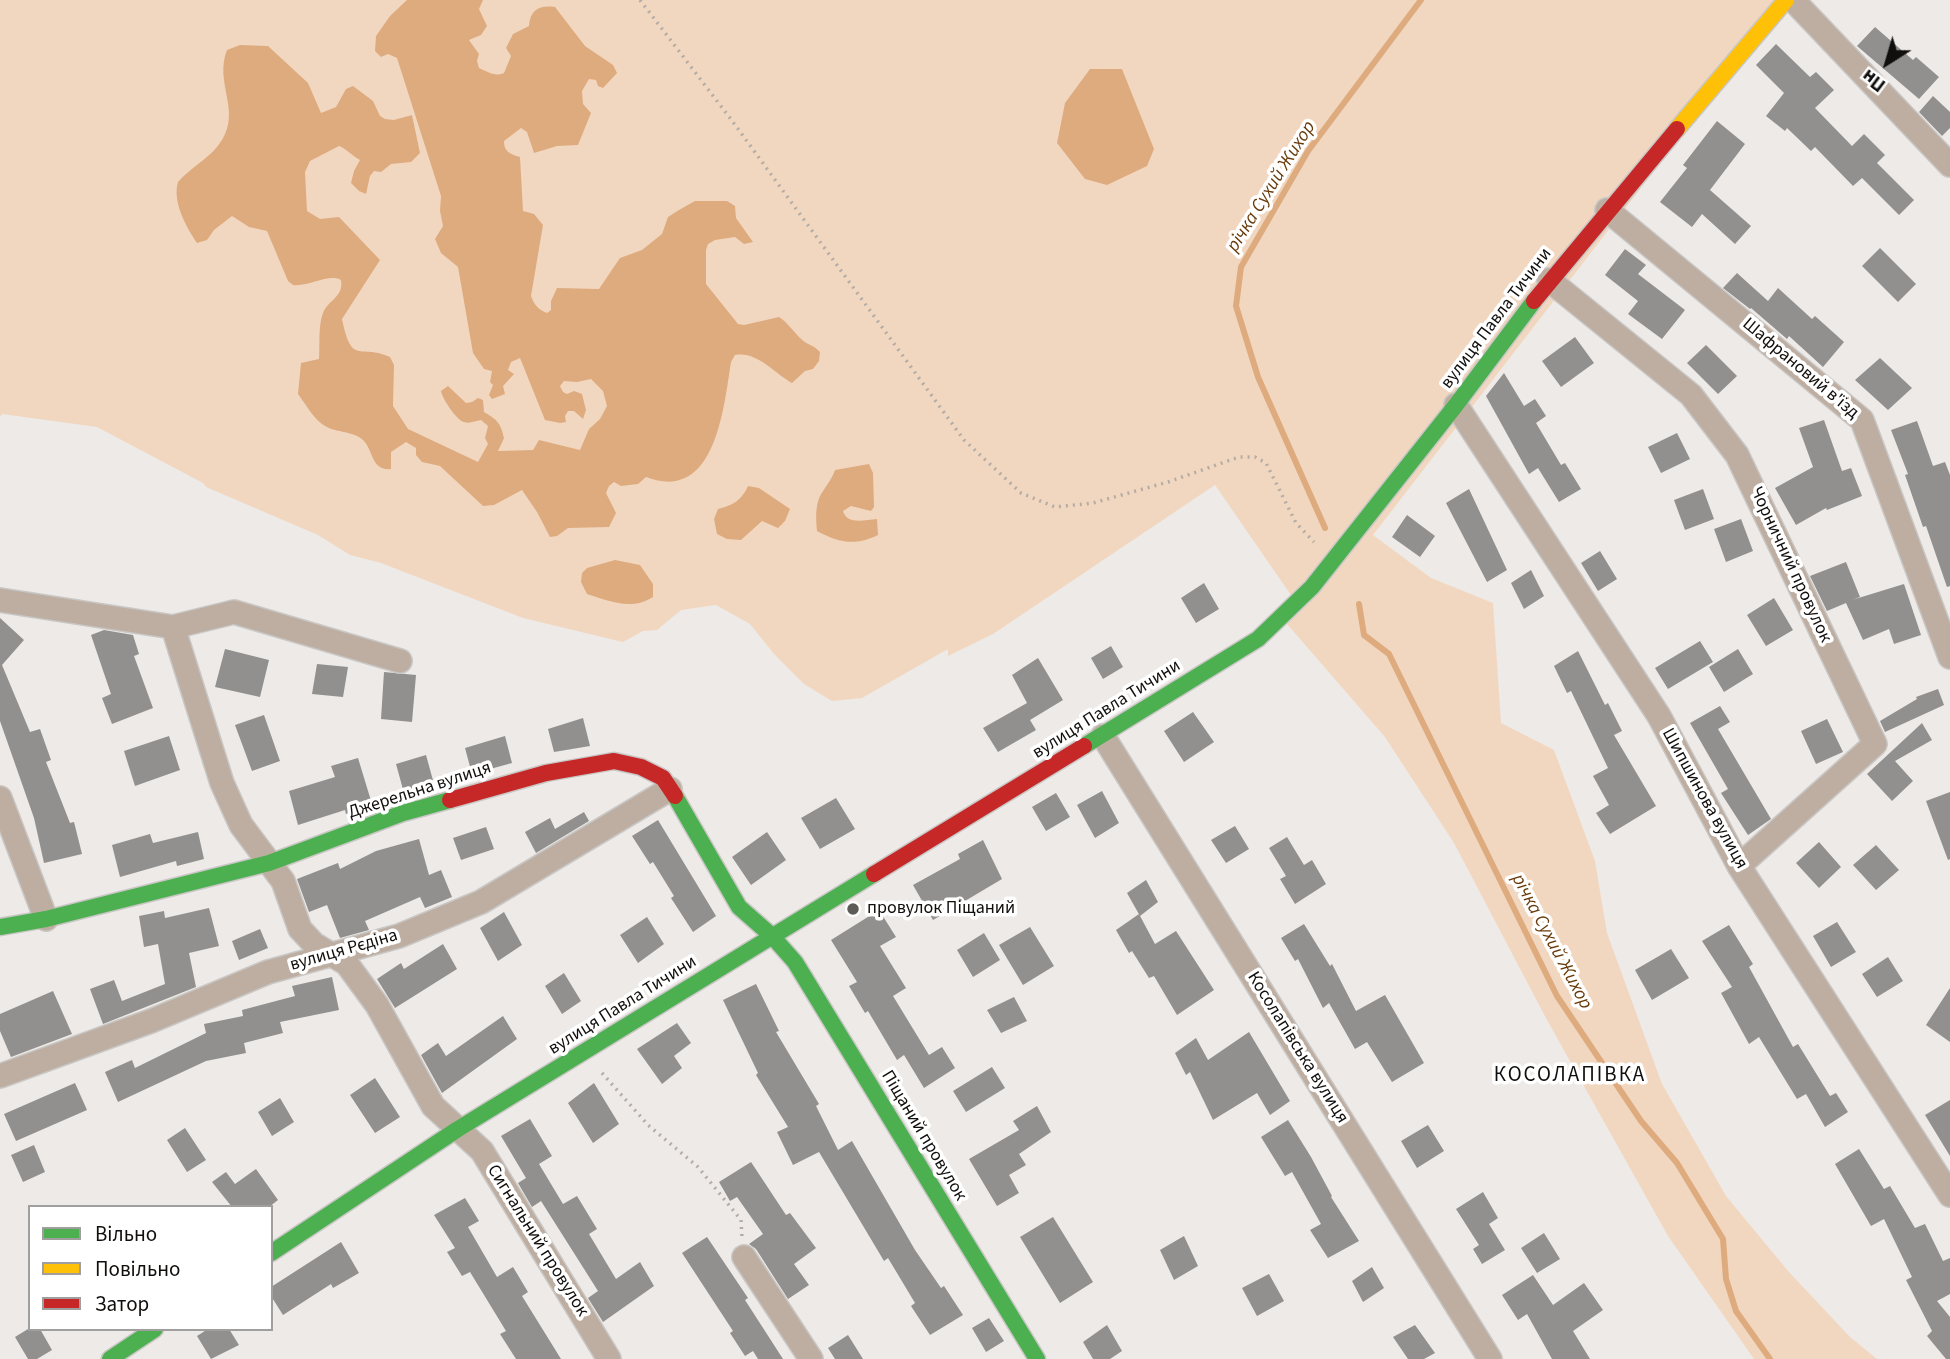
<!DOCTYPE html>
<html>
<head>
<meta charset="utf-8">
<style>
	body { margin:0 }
	#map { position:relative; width:1950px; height:1359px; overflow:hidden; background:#edeae7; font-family:"Source Sans 3",sans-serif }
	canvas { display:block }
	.legend { position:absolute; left:28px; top:1205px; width:245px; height:126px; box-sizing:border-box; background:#fff; border:2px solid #a09f9e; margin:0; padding:9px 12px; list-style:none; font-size:21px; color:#110f0d }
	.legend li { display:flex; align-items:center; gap:14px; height:35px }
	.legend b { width:35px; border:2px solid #a09f9e }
	.north { position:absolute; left:1852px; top:28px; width:70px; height:70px; -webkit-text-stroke:5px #fff; paint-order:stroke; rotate:217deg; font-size:19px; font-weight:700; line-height:28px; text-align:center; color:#110f0d }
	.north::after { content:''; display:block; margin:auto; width:24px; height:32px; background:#110f0d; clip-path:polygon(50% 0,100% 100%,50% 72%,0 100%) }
</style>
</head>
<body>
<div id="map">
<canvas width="1950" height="1359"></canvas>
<ul class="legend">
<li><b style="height:9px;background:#4caf50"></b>Вільно</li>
<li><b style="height:9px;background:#ffc107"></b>Повільно</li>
<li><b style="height:9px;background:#c62828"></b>Затор</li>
</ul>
<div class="north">Пн</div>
</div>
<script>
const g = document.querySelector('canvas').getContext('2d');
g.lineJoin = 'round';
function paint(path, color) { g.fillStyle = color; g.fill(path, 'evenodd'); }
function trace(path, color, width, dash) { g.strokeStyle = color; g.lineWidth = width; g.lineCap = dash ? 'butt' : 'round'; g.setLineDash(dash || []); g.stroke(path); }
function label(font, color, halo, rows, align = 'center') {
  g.font = font + ' "Source Sans 3",sans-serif'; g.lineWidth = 7; g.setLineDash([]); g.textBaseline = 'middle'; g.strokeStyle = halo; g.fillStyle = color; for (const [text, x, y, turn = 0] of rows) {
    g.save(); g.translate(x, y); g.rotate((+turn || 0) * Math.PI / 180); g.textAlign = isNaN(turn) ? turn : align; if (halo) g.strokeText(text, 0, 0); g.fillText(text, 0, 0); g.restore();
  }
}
paint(new Path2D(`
	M 0,0 L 1422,0 L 1380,57 L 1423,0 L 1786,0 L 1373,535 L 1431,578 L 1493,603 L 1501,723 L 1554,750 L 1595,861 L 1607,933 L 1662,1084 L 1726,1196 L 1788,1271 L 1850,1337 L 1877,1359 L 1754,1359 L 1668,1236 L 1547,1020 L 1454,843 L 1385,737 L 1281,617 L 1295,601 L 1215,485 L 993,634 L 948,656 L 948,649 L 862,698 L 832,701 L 804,684 L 774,654 L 750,624 L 716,605 L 681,610 L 657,630 L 643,631 L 623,642 L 523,618 L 381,563 L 350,555 L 318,535 L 206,487 L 203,483 L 97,427 L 2,414 L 0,417 Z`), '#f2d7c0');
paint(new Path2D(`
	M 407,0 L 483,0 L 479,9 L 487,26 L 481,35 L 469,40 L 479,54 L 477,61 L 479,68 C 488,72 495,77 504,73 L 511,56 L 506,48 L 513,34 L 529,26 C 530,10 539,5 555,7 L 585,46 L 613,65 L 617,73 L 603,88 L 598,86 L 596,80 L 589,79 L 582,91 L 583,104 L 591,113 L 578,145 L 557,146 L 534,153 L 527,132 L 521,128 L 504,141 C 504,152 510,154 520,157 L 523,211 L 534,214 L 543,225 L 531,296 C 534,305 539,310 547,313 L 551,310 L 551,301 L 557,288 L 599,289 L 620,258 L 642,250 L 662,234 L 668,217 L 679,210 L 695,201 L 727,201 L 735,206 L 736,218 L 753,242 L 744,244 L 735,237 L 715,240 L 708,244 L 706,250 L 706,284 L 738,324 L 744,325 L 779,317 C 788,323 793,331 800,338 C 807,345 814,345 820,352 L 819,361 L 813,369 L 805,371 L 792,383 C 774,373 757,351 735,355 L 731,362 C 724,406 716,504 646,477 L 638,484 L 621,486 L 614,482 L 609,486 L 606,493 L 616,513 L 609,527 L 568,528 L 557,536 L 550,537 L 537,512 L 522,490 L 494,505 L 483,506 L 440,466 L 422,462 L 416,455 L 416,448 L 406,442 L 391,452 L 391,469 C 371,471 374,451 363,440 C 352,430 333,433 322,424 C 313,418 305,403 298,394 L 301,363 L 319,359 C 320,345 318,326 323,313 C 328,300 344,297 341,280 C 329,273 309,287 293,285 L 288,281 L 267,231 L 249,227 L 232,216 L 214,230 L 207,240 L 197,243 C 186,227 172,201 178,182 C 191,167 212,157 222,140 C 241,109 214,83 227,50 L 240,45 L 268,46 L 308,83 L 321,113 L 336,107 L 346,89 L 353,86 L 373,101 L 380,116 L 385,119 L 394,120 L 412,115 L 420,153 L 411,162 L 391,164 L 381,172 L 374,171 L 370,176 L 366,194 L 359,191 L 351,183 L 354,171 L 360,160 C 352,156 347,149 339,146 L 310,161 L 305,172 L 307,211 L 320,219 L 339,217 L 380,260 L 342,319 C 352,367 359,343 390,357 L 394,365 L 393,406 L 408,429 L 478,462 L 488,444 L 485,438 L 488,426 L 481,420 C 475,421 469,424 464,422 C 456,420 442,398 441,391 L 448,386 L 466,403 L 472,402 L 478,398 L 483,400 L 484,412 C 498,420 501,424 504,438 L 498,451 L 533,450 L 539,440 L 580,450 L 589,429 L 600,419 L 607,406 L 603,391 L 591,379 L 577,382 L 564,381 L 560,386 L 563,392 L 567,394 L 574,391 L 582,394 L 586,410 L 583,419 L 574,411 L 568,411 L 565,416 L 566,422 L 560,423 L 545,420 L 520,358 L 511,362 L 508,370 L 514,374 L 503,386 L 505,394 L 492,399 L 489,395 L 493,385 L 490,382 L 492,371 L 484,369 L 473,353 L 458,267 L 441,253 L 435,239 L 443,226 L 440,211 L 441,196 L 397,58 L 388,54 L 381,57 L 375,51 L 376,36 L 390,16 Z
	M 1090,69 L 1122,69 L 1154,149 L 1147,166 L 1107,185 L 1085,179 L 1057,143 L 1065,103 Z
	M 869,464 L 873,473 L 874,507 L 871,511 L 851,506 L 843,511 C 847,525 864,520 877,519 L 878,535 C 855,546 839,543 817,531 C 816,520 815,507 820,496 C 825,487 831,481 835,470 Z
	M 748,486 L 759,488 L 790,509 L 785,521 L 778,528 L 762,521 L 741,540 L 727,539 L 717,534 L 714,519 L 718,509 C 733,505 741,501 748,486 Z
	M 615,560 L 640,565 L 653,584 L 653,597 C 631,611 610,601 587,594 L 581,582 L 582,573 L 587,568 Z`), '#deab7f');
trace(new Path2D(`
	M 1325,528 L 1258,377 L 1236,306 L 1241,267 L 1308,151 L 1421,0
	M 1359,604 L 1364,635 L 1389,654 L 1557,996 L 1641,1121 L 1677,1163 L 1723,1239 L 1726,1279 L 1736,1311 L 1770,1359`), '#deab7f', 6);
paint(new Path2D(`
	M 1875,27 L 1913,60 L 1916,57 L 1939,77 L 1919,99 L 1857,46 Z
	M 1776,44 L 1810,77 L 1816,72 L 1834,90 L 1815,108 L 1852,146 L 1864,134 L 1885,155 L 1877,163 L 1914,200 L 1899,215 L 1862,178 L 1853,186 L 1815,147 L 1811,151 L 1787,128 L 1785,131 L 1766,116 L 1784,93 L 1756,65 Z
	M 1933,96 L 1950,112 L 1950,128 L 1942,136 L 1919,112 Z
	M 1717,121 L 1745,144 L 1710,190 L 1751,226 L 1735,244 L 1702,214 L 1692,227 L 1660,202 L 1687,168 L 1683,165 Z
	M 1880,248 L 1916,284 L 1898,302 L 1862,266 Z
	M 1625,249 L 1646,265 L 1638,274 L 1685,310 L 1662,339 L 1628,314 L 1638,301 L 1605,275 Z
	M 1737,273 L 1768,301 L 1778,288 L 1812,319 L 1815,316 L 1844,342 L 1823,367 L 1789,336 L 1787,339 L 1751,308 L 1750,309 L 1723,288 Z
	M 1575,337 L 1594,363 L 1561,387 L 1542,361 Z
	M 1706,345 L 1737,376 L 1718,394 L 1687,363 Z
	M 1880,358 L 1912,388 L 1888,410 L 1855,380 Z
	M 1504,373 L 1524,406 L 1535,399 L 1546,416 L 1536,423 L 1561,465 L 1565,463 L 1581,489 L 1559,502 L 1538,468 L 1529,474 L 1486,396 Z
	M 1824,420 L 1842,471 L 1851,468 L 1862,496 L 1827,510 L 1826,508 L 1796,525 L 1775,488 L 1813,467 L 1799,428 Z
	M 1917,421 L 1933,466 L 1945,462 L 1950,475 L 1950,586 L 1947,587 L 1926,526 L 1923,527 L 1905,475 L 1908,474 L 1891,430 Z
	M 1677,433 L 1690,459 L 1661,473 L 1648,447 Z
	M 1469,489 L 1507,570 L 1487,582 L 1446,503 Z
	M 1703,489 L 1714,519 L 1685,530 L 1674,500 Z
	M 1407,515 L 1435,536 L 1420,557 L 1392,537 Z
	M 1741,519 L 1753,551 L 1726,562 L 1714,529 Z
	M 1600,551 L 1617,579 L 1598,591 L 1581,563 Z
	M 1846,562 L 1860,597 L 1852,600 L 1904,584 L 1921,635 L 1894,644 L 1889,629 L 1863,640 L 1846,603 L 1827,611 L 1810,576 Z
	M 1531,570 L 1544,596 L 1524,609 L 1511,583 Z
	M 1204,583 L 1219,609 L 1196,623 L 1181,598 Z
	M 1774,598 L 1793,630 L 1766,646 L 1747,615 Z
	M 0,618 L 24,640 L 2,665 L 30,732 L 40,729 L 51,760 L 46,762 L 70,823 L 74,822 L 82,854 L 44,863 L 34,818 L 0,721 Z
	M 104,630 L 133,635 L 139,654 L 134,656 L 153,708 L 112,724 L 102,698 L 111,694 L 91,635 Z
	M 1700,641 L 1713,662 L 1668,689 L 1655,668 Z
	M 1111,646 L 1123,667 L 1103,679 L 1091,658 Z
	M 225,649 L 269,660 L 260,697 L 215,687 Z
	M 1738,649 L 1753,674 L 1724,692 L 1709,667 Z
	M 1578,651 L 1605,705 L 1608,703 L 1622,731 L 1614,735 L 1656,806 L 1610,834 L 1596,813 L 1609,805 L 1593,776 L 1608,768 L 1571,691 L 1567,693 L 1554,666 Z
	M 1038,658 L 1063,700 L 1030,720 L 1036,730 L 998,752 L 983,728 L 1027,703 L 1012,675 Z
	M 317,664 L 348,667 L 343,697 L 312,694 Z
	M 384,672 L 416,675 L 412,722 L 381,719 Z
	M 1938,689 L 1944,705 L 1885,732 L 1880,721 L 1917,699 L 1916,697 Z
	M 1720,706 L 1730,722 L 1718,729 L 1771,819 L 1748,835 L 1721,793 L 1728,789 L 1690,723 Z
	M 1193,712 L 1214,742 L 1184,762 L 1164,731 Z
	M 264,715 L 280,761 L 252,771 L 235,725 Z
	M 583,718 L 590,746 L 554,752 L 548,729 Z
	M 1827,719 L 1843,752 L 1816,764 L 1801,731 Z
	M 1922,723 L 1932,740 L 1895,761 L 1913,781 L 1892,801 L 1867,774 Z
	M 169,736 L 180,770 L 135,786 L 124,751 Z
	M 505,736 L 512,763 L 472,774 L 465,748 Z
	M 426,755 L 434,784 L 404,793 L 396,764 Z
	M 358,758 L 372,804 L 346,814 L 345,810 L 298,825 L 289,791 L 335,777 L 331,766 Z
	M 1102,791 L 1119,823 L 1095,838 L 1077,805 Z
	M 1950,792 L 1950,859 L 1948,860 L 1926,801 Z
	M 1056,793 L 1070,817 L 1046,831 L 1032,807 Z
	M 836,798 L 855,829 L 820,849 L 801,818 Z
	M 584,812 L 589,821 L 536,853 L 525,832 L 550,818 L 555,829 Z
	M 658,820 L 716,916 L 693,932 L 671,898 L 674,896 L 653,862 L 650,864 L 632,836 Z
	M 1235,826 L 1249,849 L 1226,863 L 1211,840 Z
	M 486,827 L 494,849 L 461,860 L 453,838 Z
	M 198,832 L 204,859 L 177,866 L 176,861 L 120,877 L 112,845 L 150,834 L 153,843 Z
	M 767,832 L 786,860 L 751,885 L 732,857 Z
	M 1287,837 L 1304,865 L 1312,860 L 1326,884 L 1295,904 L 1280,879 L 1286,876 L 1269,848 Z
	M 419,839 L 429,875 L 441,870 L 452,897 L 425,908 L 420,897 L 365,921 L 369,930 L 340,938 L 327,905 L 309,912 L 297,879 L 338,863 L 340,869 L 376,851 Z
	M 983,840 L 1002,879 L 933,920 L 913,885 L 960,859 L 958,854 Z
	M 1819,842 L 1841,867 L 1819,888 L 1796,863 Z
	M 1876,845 L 1899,870 L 1876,890 L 1853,865 Z
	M 1146,880 L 1158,902 L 1140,916 L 1127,893 Z
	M 209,908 L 219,946 L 189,953 L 196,987 L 103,1024 L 90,989 L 114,980 L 122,1001 L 165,984 L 158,944 L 144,947 L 139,916 L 164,911 L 165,918 Z
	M 879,910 L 896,937 L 880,946 L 906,988 L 893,996 L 929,1055 L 942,1047 L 955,1068 L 924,1088 L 904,1055 L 897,1060 L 868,1011 L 865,1013 L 849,986 L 857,982 L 831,940 Z
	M 504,912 L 522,945 L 498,961 L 480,928 Z
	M 1139,914 L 1155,944 L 1176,931 L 1214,990 L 1177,1015 L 1154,976 L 1149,978 L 1132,951 L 1129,953 L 1116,930 Z
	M 647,917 L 664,944 L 638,963 L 620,935 Z
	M 1837,922 L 1856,952 L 1831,967 L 1813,936 Z
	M 1304,924 L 1330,966 L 1332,964 L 1356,1011 L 1385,995 L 1424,1063 L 1392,1082 L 1367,1042 L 1355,1049 L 1329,1003 L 1323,1008 L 1298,959 L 1295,961 L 1281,938 Z
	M 1729,925 L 1753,964 L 1749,967 L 1793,1047 L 1798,1044 L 1830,1096 L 1836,1093 L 1848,1112 L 1825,1127 L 1806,1094 L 1797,1099 L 1759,1037 L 1749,1044 L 1721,993 L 1732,987 L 1702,941 Z
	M 1030,927 L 1054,966 L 1023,985 L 999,945 Z
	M 260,929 L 268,948 L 239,960 L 232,941 Z
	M 984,933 L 1000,960 L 973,977 L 957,950 Z
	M 443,944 L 457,969 L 395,1008 L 377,979 L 401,963 L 404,969 Z
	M 1671,949 L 1689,978 L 1652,1000 L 1635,970 Z
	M 1888,957 L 1903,981 L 1877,997 L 1862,974 Z
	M 564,973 L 581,1001 L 562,1014 L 545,986 Z
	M 332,977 L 339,1010 L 280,1022 L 283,1033 L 244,1043 L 246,1053 L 206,1061 L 118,1102 L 105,1072 L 132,1060 L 135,1068 L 206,1033 L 204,1024 L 243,1016 L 242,1010 L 295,996 L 292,986 Z
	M 756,984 L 779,1031 L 776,1032 L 819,1104 L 816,1106 L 838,1150 L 852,1141 L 915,1250 L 941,1288 L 944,1286 L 963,1315 L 930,1335 L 911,1306 L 915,1303 L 888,1258 L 884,1261 L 819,1152 L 793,1165 L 777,1132 L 788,1127 L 756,1075 L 758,1073 L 723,1000 Z
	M 1950,988 L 1950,1042 L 1926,1025 Z
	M 53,991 L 72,1034 L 11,1057 L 0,1031 L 0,1014 Z
	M 1014,997 L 1027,1021 L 1001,1033 L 987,1010 Z
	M 503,1016 L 517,1039 L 442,1093 L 421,1055 L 438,1043 L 446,1056 Z
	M 677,1023 L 691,1043 L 674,1056 L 682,1068 L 662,1084 L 637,1049 Z
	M 1249,1032 L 1290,1101 L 1270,1115 L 1257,1093 L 1213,1120 L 1190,1072 L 1186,1075 L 1175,1053 L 1196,1038 L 1208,1060 Z
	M 992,1067 L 1005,1088 L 966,1112 L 953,1091 Z
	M 375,1078 L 400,1117 L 375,1133 L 350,1095 Z
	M 75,1083 L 87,1110 L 16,1141 L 4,1114 Z
	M 594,1083 L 619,1124 L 593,1143 L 568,1103 Z
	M 280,1098 L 294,1122 L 272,1136 L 258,1112 Z
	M 1950,1100 L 1950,1156 L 1925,1115 Z
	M 1037,1106 L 1051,1132 L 1019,1154 L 1026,1165 L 1009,1175 L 1019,1193 L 997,1206 L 969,1159 L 1019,1130 L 1013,1121 Z
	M 530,1119 L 552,1156 L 539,1164 L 563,1204 L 577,1196 L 597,1229 L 589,1234 L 616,1279 L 640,1262 L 654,1286 L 603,1322 L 588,1298 L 598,1291 L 541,1201 L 532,1207 L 518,1183 L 526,1178 L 501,1136 Z
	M 1288,1120 L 1311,1157 L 1332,1196 L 1331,1197 L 1359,1241 L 1328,1258 L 1310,1230 L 1321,1224 L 1292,1172 L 1285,1176 L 1261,1137 Z
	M 1428,1125 L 1444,1151 L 1417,1168 L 1401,1141 Z
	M 185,1128 L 206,1160 L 187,1172 L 167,1140 Z
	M 34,1145 L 45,1172 L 23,1182 L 11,1155 Z
	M 1859,1149 L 1884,1189 L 1890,1186 L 1915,1228 L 1925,1224 L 1943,1261 L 1950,1258 L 1950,1294 L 1937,1301 L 1950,1317 L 1950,1359 L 1946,1359 L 1927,1336 L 1932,1331 L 1906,1280 L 1912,1277 L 1884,1219 L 1871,1226 L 1835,1164 Z
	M 751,1162 L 786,1215 L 790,1213 L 816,1248 L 794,1264 L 809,1285 L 788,1299 L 756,1249 L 749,1244 L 763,1234 L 737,1197 L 730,1201 L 719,1182 Z
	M 256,1169 L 278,1200 L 269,1207 L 232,1207 L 212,1182 L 226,1172 L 235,1184 Z
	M 1483,1192 L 1498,1218 L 1489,1224 L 1505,1250 L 1482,1264 L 1473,1249 L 1479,1245 L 1456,1209 Z
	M 465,1198 L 479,1221 L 468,1227 L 497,1277 L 513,1267 L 528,1292 L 522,1296 L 561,1359 L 516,1359 L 500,1334 L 506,1331 L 470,1272 L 462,1276 L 447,1252 L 455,1248 L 434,1215 Z
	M 1053,1217 L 1093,1282 L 1060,1303 L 1020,1237 Z
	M 1544,1233 L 1560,1259 L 1537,1273 L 1521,1248 Z
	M 1184,1236 L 1198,1266 L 1174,1280 L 1160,1250 Z
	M 707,1237 L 748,1298 L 745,1300 L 783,1359 L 758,1359 L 753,1351 L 745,1356 L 730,1333 L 733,1331 L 682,1253 Z
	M 341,1242 L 359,1273 L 333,1288 L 331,1284 L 283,1315 L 271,1296 L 271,1287 Z
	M 1372,1267 L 1384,1288 L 1363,1302 L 1352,1281 Z
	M 1269,1274 L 1284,1301 L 1257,1316 L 1242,1288 Z
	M 1533,1275 L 1553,1305 L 1584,1283 L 1603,1310 L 1573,1331 L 1590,1359 L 1552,1359 L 1527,1314 L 1518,1320 L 1502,1295 Z
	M 989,1318 L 1004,1341 L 986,1352 L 972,1328 Z
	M 1107,1325 L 1122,1351 L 1110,1359 L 1093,1359 L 1083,1342 Z
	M 1415,1325 L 1435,1353 L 1424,1359 L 1408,1359 L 1393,1337 Z
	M 28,1329 L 40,1329 L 52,1350 L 37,1359 L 28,1359 L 15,1337 Z
	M 208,1329 L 229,1329 L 239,1345 L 211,1359 L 197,1336 Z
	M 848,1335 L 863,1359 L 835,1359 L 828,1348 Z`), '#91908f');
const street = new Path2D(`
	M 1793,0 L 1950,165
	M 1607,210 L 1862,420 L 1950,657
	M 1549,280 L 1691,395 L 1737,455 L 1875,744 L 1739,866
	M 1456,405 L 1659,716 L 1739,866 L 1950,1195
	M 0,600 L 173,627 L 234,612 L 400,661
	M 173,627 L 222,783 L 241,825 L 283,881 L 300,929 L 314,944 L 347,964 L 377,1005 L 433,1106 L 482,1151 L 609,1359
	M 1103,736 L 1490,1359
	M 0,798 L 46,919
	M 0,1076 L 151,1021 L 268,972 L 399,936 L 481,902 L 670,789
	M 744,1257 L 811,1359`);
const fast = new Path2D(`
	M 1084,746 L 1258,639 L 1312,587 L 1456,405 L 1534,301
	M 675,796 L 739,907 L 772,936 L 795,962 L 1037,1359
	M 0,927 L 46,919 L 269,863 L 403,813 L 450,800
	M 271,1253 L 458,1129 L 874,874
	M 110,1359 L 155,1329`);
const slow = new Path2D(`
	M 1677,129 L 1786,0`);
const jam = new Path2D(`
	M 1534,301 L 1677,129
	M 450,800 L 546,773 L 614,761 L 641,767 L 663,778 L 675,796
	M 874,874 L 1084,746`);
trace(street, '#c9c7c5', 26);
trace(fast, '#c9c7c5', 19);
trace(slow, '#c9c7c5', 19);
trace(jam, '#c9c7c5', 19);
trace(new Path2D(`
	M 640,0 L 733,122 L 964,440 L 1021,493 L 1055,507 L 1093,503 L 1168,482 L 1239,457 L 1255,457 L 1266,463 L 1296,523 L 1314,542
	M 602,1073 L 648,1125 L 698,1167 L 741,1220 L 742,1237`), '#b4aca5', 3.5, [2, 5]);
trace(street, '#bdaea1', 23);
trace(fast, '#4caf50', 16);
trace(slow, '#ffc107', 16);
trace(jam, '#c62828', 16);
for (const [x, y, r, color] of [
	[853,909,7,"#5e5c59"]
]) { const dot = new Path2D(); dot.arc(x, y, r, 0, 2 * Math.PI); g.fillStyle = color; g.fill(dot); trace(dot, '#fff', 2.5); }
label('18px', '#110f0d', '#fff', [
	["вулиця Павла Тичини",1497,319,-53],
	["Шафрановий в'їзд",1800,369,40],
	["Чорничний провулок",1790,565,65],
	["вулиця Павла Тичини",1107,710,-32],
	["Джерельна вулиця",420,791,-18],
	["Шипшинова вулиця",1704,799,61],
	["вулиця Рєдіна",344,951,-16],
	["вулиця Павла Тичини",623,1006,-32],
	["Косолапівська вулиця",1297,1048,58],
	["Піщаний провулок",923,1136,59],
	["Сигнальний провулок",537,1241,58]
]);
label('18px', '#110f0d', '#fff', [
	["провулок Піщаний",867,909]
], 'left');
label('italic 19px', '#693a09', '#fff', [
	["річка Сухий Жихор",1272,187,-58],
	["річка Сухий Жихор",1551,942,62]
]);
g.letterSpacing = '2px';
label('21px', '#110f0d', '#fff', [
	["КОСОЛАПІВКА",1570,1076]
]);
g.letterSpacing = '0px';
</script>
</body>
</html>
